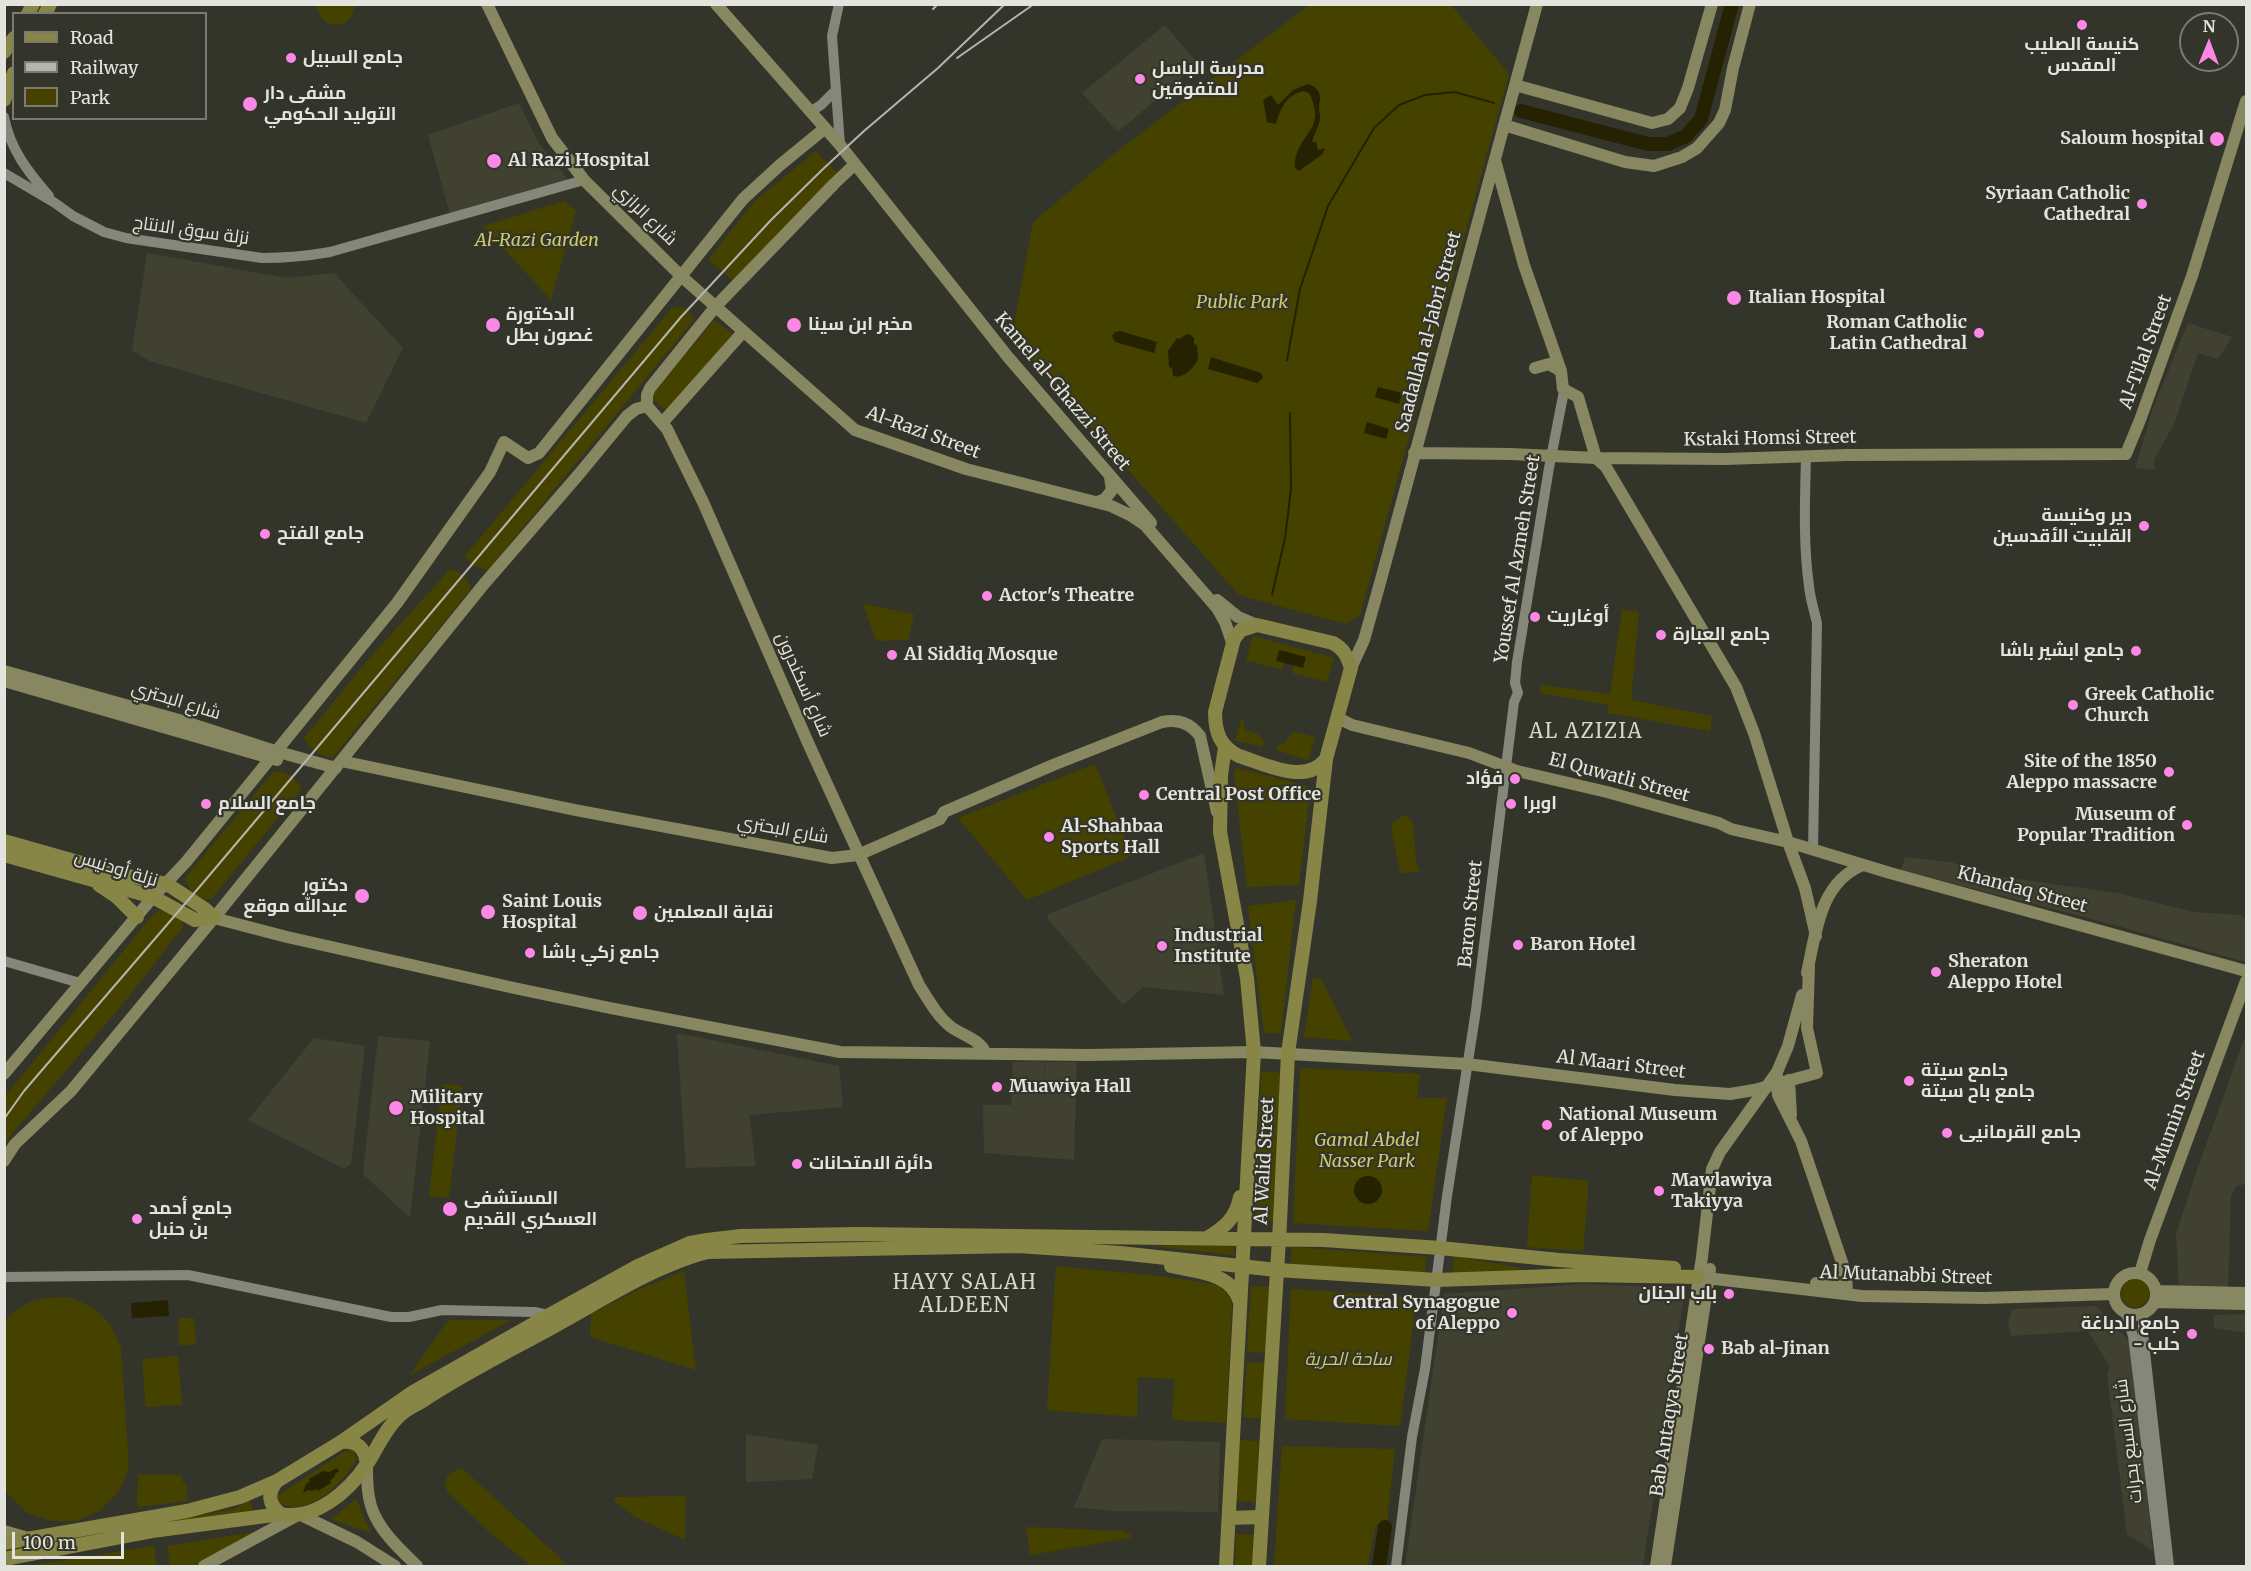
<!DOCTYPE html>
<html>
<head>
<meta charset="utf-8">
<style>
	body { margin:0 }
	#map { position:relative; width:2251px; height:1571px; overflow:hidden; background:#34352a; font-family:Merriweather,serif }
	canvas { display:block }
	.frame { position:absolute; inset:0; border:6px solid #e4e4de; pointer-events:none }
	.legend { position:absolute; left:12px; top:12px; width:195px; height:108px; box-sizing:border-box; background:#34352a; border:2px solid #7a7b72; margin:0; padding:8px 10px; list-style:none; font-size:18px; color:#e4e4de }
	.legend li { display:flex; align-items:center; gap:12px; height:30px }
	.legend b { width:30px; border:2px solid #7a7b72 }
	.north { position:absolute; left:2179px; top:12px; width:60px; height:60px; box-sizing:border-box; background:#34352a; border:2px solid #7a7b72; border-radius:50%; rotate:1deg; font-size:16px; font-weight:700; line-height:24px; text-align:center; color:#e4e4de }
	.north::after { content:''; display:block; margin:auto; width:21px; height:27px; background:#fb87e6; clip-path:polygon(50% 0,100% 100%,50% 72%,0 100%) }
	.scale { position:absolute; left:12px; top:1532px; width:112px; height:27px; box-sizing:border-box; border:3px solid #e4e4de; border-top:0; padding-left:8px; font-size:18px; line-height:21px; white-space:nowrap; color:#e4e4de; -webkit-text-stroke:4px #34352a; paint-order:stroke }
</style>
</head>
<body>
<div id="map">
<canvas width="2251" height="1571"></canvas>
<div class="frame"></div>
<ul class="legend">
<li><b style="height:8px;background:#888647"></b>Road</li>
<li><b style="height:8px;background:#b5b5ae"></b>Railway</li>
<li><b style="height:16px;background:#454200"></b>Park</li>
</ul>
<div class="north">N</div>
<div class="scale">100 m</div>
</div>
<script>
const g = document.querySelector('canvas').getContext('2d');
g.lineJoin = 'round';
function paint(path, color) { g.fillStyle = color; g.fill(path, 'evenodd'); }
function trace(path, color, width, dash) { g.strokeStyle = color; g.lineWidth = width; g.lineCap = dash ? 'butt' : 'round'; g.setLineDash(dash || []); g.stroke(path); }
function label(font, color, halo, rows, align = 'center') {
  g.font = font + ' Merriweather,Cairo,serif'; g.lineWidth = 4.5; g.setLineDash([]); g.textBaseline = 'middle'; g.strokeStyle = halo; g.fillStyle = color; for (const [text, x, y, turn = 0] of rows) {
    g.save(); g.translate(x, y); g.rotate((+turn || 0) * Math.PI / 180); g.textAlign = isNaN(turn) ? turn : align; if (halo) g.strokeText(text, 0, 0); g.fillText(text, 0, 0); g.restore();
  }
}
paint(new Path2D(`
	M 1165,25 L 1198,64 L 1118,132 L 1082,93 Z
	M 519,103 L 538,142 L 569,181 L 450,214 L 428,135 Z
	M 147,253 L 287,278 L 334,273 L 403,348 L 366,423 L 149,361 L 132,350 Z
	M 2188,323 L 2232,337 L 2218,359 L 2198,353 L 2174,424 L 2154,460 L 2155,470 L 2135,468 L 2153,408 Z
	M 1204,853 L 1224,995 L 1143,987 L 1123,1005 L 1047,918 L 1048,914 Z
	M 1905,857 L 1950,862 L 2003,877 L 2118,893 L 2193,912 L 2240,915 L 2246,919 L 2246,962 L 2100,921 L 1901,870 Z
	M 677,1033 L 839,1066 L 843,1107 L 750,1115 L 755,1166 L 686,1168 Z
	M 2246,1034 L 2246,1184 L 2236,1186 L 2231,1197 L 2228,1290 L 2179,1291 L 2176,1234 L 2197,1170 Z
	M 378,1036 L 430,1041 L 410,1218 L 363,1174 Z
	M 314,1038 L 365,1046 L 351,1164 L 344,1169 L 248,1120 Z
	M 1044,1061 L 1045,1091 L 1045,1062 L 1077,1062 L 1074,1160 L 984,1153 L 983,1105 L 1011,1105 L 1013,1062 Z
	M 1583,1284 L 1685,1288 L 1643,1566 L 1405,1566 L 1444,1294 Z
	M 2096,1306 L 2131,1343 L 2153,1552 L 2127,1534 L 2107,1374 L 2110,1367 L 2088,1331 L 2011,1336 L 2008,1323 L 2012,1309 Z
	M 2246,1314 L 2246,1333 L 2214,1328 L 2214,1315 Z
	M 746,1434 L 818,1445 L 812,1479 L 746,1482 Z
	M 1102,1439 L 1220,1442 L 1218,1512 L 1112,1511 L 1074,1507 Z`), '#414131');
paint(new Path2D(`
	M 317,4 L 354,5 C 354,31 318,32 317,4 Z
	M 1309,5 L 1451,5 L 1509,74 L 1360,615 L 1346,624 L 1239,595 L 1054,386 L 1012,335 L 1033,222 L 1119,150 Z
	M 816,151 L 837,173 L 733,280 L 708,260 L 755,201 Z
	M 564,201 L 576,211 L 551,300 L 483,226 Z
	M 673,307 L 684,308 L 691,314 L 693,321 L 488,570 C 478,568 470,565 465,556 Z
	M 714,320 L 733,334 L 670,413 L 650,397 Z
	M 450,569 C 461,572 468,578 471,589 L 332,758 C 318,754 310,751 304,738 L 369,659 Z
	M 863,604 L 914,614 L 908,640 L 876,641 Z
	M 1622,609 L 1639,612 L 1631,700 L 1712,716 L 1710,731 L 1608,713 L 1608,705 L 1540,693 L 1541,685 L 1610,694 Z
	M 1253,636 L 1334,658 L 1327,682 L 1292,673 L 1294,666 L 1284,663 L 1282,670 L 1246,660 Z
	M 1244,719 L 1244,730 L 1258,734 L 1264,742 L 1262,747 L 1235,740 L 1241,720 Z
	M 1293,731 L 1315,737 L 1308,760 L 1276,750 L 1278,745 L 1285,743 Z
	M 1095,764 L 1132,856 L 1027,900 L 958,818 Z
	M 1237,768 L 1307,786 L 1310,791 L 1299,885 L 1247,887 L 1234,773 Z
	M 274,771 C 287,772 297,777 301,790 L 211,899 C 196,899 190,893 185,878 Z
	M 1405,814 L 1413,823 L 1416,861 L 1420,872 L 1400,873 L 1392,833 L 1392,824 Z
	M 1296,900 L 1281,1033 L 1264,1033 L 1248,906 Z
	M 163,910 L 182,920 L 183,927 L 126,1000 L 5,1142 L 4,1098 L 155,912 Z
	M 1313,977 L 1321,979 L 1352,1041 L 1304,1037 Z
	M 1304,1068 L 1420,1074 L 1417,1098 L 1447,1098 L 1428,1231 L 1293,1223 L 1300,1071 Z
	M 1261,1071 L 1280,1073 L 1274,1221 L 1254,1221 Z
	M 442,1084 L 462,1086 L 449,1198 L 429,1196 Z
	M 1532,1175 L 1589,1181 L 1583,1251 L 1527,1247 Z
	M 1234,1243 L 1234,1255 L 1153,1246 Z
	M 1292,1247 L 1426,1257 L 1425,1274 L 1290,1265 Z
	M 1454,1256 L 1525,1269 L 1452,1276 Z
	M 1056,1266 L 1160,1276 L 1219,1285 L 1232,1301 L 1226,1423 L 1172,1420 L 1174,1379 L 1138,1377 L 1137,1417 L 1047,1410 Z
	M 684,1271 L 696,1370 L 590,1337 L 591,1314 L 638,1290 Z
	M2121 1293a14 14 0 1 1 28 0a14 14 0 1 1-28 0Z
	M 1251,1286 L 1271,1287 L 1267,1353 L 1247,1352 Z
	M 1291,1289 L 1417,1297 L 1400,1426 L 1285,1419 Z
	M 67,1297 L 91,1306 L 110,1324 L 121,1348 L 129,1467 L 119,1491 L 101,1510 L 77,1521 L 51,1521 L 26,1512 L 8,1494 L 5,1487 L 5,1321 C 24,1300 39,1298 67,1297 Z
	M 179,1318 L 194,1318 L 196,1345 L 179,1345 Z
	M 448,1320 L 511,1320 L 410,1375 Z
	M 178,1356 L 182,1405 L 146,1407 L 142,1359 Z
	M 1247,1362 L 1267,1363 L 1263,1419 L 1243,1417 Z
	M 1239,1440 L 1259,1441 L 1256,1502 L 1236,1501 Z
	M 1282,1446 L 1395,1449 L 1387,1522 L 1376,1524 L 1368,1566 L 1274,1566 Z
	M 347,1450 L 354,1451 L 356,1460 C 342,1484 308,1519 278,1502 L 277,1496 Z
	M 462,1468 L 559,1557 L 566,1565 L 565,1566 L 532,1566 L 490,1533 L 447,1491 C 443,1477 449,1472 462,1468 Z
	M 138,1474 L 181,1475 L 183,1483 L 186,1483 L 188,1501 L 137,1507 Z
	M 686,1496 L 685,1540 L 635,1517 L 614,1501 L 616,1497 Z
	M 356,1499 L 371,1533 L 331,1519 Z
	M 250,1500 L 253,1511 L 12,1553 L 10,1549 L 234,1509 Z
	M 1026,1527 L 1123,1531 L 1131,1535 L 1132,1538 L 1030,1555 Z
	M 261,1531 L 208,1566 L 170,1566 L 167,1546 Z
	M 1236,1534 L 1256,1535 L 1255,1566 L 1235,1566 Z
	M 154,1546 L 157,1566 L 34,1565 Z`), '#454200');
paint(new Path2D(`
	M 1308,84 C 1321,88 1321,96 1319,107 C 1319,111 1320,114 1320,117 C 1320,125 1314,134 1312,142 L 1316,142 L 1318,150 L 1325,148 L 1323,154 L 1299,171 L 1295,168 C 1294,133 1329,132 1309,93 L 1304,91 C 1287,94 1280,109 1276,124 L 1267,122 L 1263,100 L 1271,95 L 1278,105 L 1293,90 Z
	M 1120,331 L 1157,342 L 1154,353 L 1115,342 L 1112,336 L 1115,332 Z
	M 1189,334 L 1194,338 L 1194,344 L 1197,345 L 1198,360 C 1192,369 1184,379 1173,376 L 1172,368 L 1169,367 L 1168,351 L 1177,338 L 1180,339 L 1185,335 Z
	M 1211,357 L 1261,373 L 1263,378 L 1257,383 L 1208,369 Z
	M 1378,387 L 1402,393 L 1399,404 L 1375,397 Z
	M 1367,422 L 1389,429 L 1386,439 L 1364,433 Z
	M 1279,650 L 1306,657 L 1303,668 L 1276,661 Z
	M1354 1190a14 14 0 1 1 28 0a14 14 0 1 1-28 0Z
	M 168,1300 L 169,1316 L 132,1318 L 131,1303 Z
	M 337,1468 L 339,1471 L 335,1474 L 335,1476 L 330,1481 L 331,1483 L 318,1491 L 317,1489 L 313,1491 L 308,1490 L 303,1493 L 306,1484 L 310,1481 L 309,1479 L 323,1471 L 329,1472 Z`), '#242200');
trace(new Path2D(`
	M 1287,360 L 1300,289 L 1328,206 L 1374,128 L 1399,105 L 1425,95 L 1455,92 L 1494,103
	M 1272,595 L 1285,538 L 1291,489 L 1290,413`), '#242200', 2);
trace(new Path2D(`
	M 1521,111 L 1648,144 L 1668,144 L 1686,136 L 1701,119 L 1732,4
	M 1379,1566 L 1385,1527`), '#242200', 14);
trace(new Path2D(`
	M 839,4 L 832,36 L 840,145
	M 810,112 L 821,105 L 834,92
	M 4,117 C 10,149 28,172 49,196
	M 4,173 L 55,203 L 73,216 L 104,232 L 126,238 L 262,258 C 285,258 307,256 330,252 L 584,180
	M 1806,456 C 1805,499 1803,543 1809,586 C 1810,598 1814,610 1817,623 L 1813,850
	M 4,961 L 80,983
	M 4,1277 L 188,1275 L 391,1317 L 409,1317 L 442,1310 L 534,1312 L 549,1315
	M 2126,1313 L 2133,1336 L 2161,1566
	M 2143,1314 L 2143,1334 L 2169,1566
	M 1396,1566 L 1412,1437 L 1425,1369 L 1447,1196 L 1476,1010 L 1514,702 L 1518,693 L 1515,683 L 1517,662 L 1549,468 L 1564,391`), '#86877b', 10);
trace(new Path2D(`
	M 487,4 L 552,138 L 584,180 L 681,276 L 855,430 L 966,469 L 1111,506 L 1130,515 L 1145,525 L 1217,608 L 1225,622 L 1233,645
	M 716,4 L 840,145 L 1008,357 L 1151,523
	M 1515,85 L 1652,123 L 1668,119 L 1680,108 L 1688,88 L 1712,4
	M 1504,125 L 1625,162 L 1654,166 L 1682,157 L 1697,148 L 1719,123 L 1725,110 L 1733,68 L 1750,4
	M 1495,160 L 1524,265 L 1561,371 L 1563,389 L 1578,397 L 1596,458 L 1606,467 L 1736,687 L 1754,733 L 1788,842 L 1805,888 L 1816,936
	M 855,164 L 834,184 L 716,306 L 650,388 L 647,395 L 647,406 L 667,429 L 703,502 L 809,745 L 919,985 C 928,999 937,1016 951,1027 C 962,1035 979,1039 985,1052
	M 1535,368 L 1549,364 L 1561,371
	M 663,422 L 743,332
	M 1414,453 L 1511,454 L 1596,458 L 1725,459 L 1847,455 L 2126,454 L 2140,420 L 2192,276 L 2246,101
	M 1097,502 L 1105,499 L 1112,490 L 1110,477
	M 1217,600 L 1238,617 L 1257,625
	M 1351,668 L 1364,640 L 1380,583 L 1537,4
	M 4,671 L 179,720 L 275,751 L 336,768
	M 4,681 L 277,760
	M 1338,718 L 1352,725 L 1469,753 L 1517,771 L 1607,792 L 1719,823 L 1731,829 L 1788,842 L 1890,873 L 2246,971
	M 341,761 L 575,810 L 832,858 L 858,855 L 940,819 L 944,812 L 1053,765 L 1162,722 C 1179,719 1190,723 1200,736 L 1217,812
	M 214,918 L 287,937 L 514,988 L 610,1008 L 840,1052 L 1088,1055 L 1254,1052 L 1467,1064 L 1675,1090 L 1730,1094 L 1754,1090 L 1817,1073 L 1807,1028 L 1809,965
	M 1807,973 C 1816,932 1820,882 1863,865
	M 4,1074 L 153,897 L 186,862 L 397,603 L 490,472 L 504,442 L 528,458 L 539,453 L 743,199 L 780,165 L 824,129
	M 1777,1076 L 1778,1095 L 1801,1141 L 1846,1274 L 1847,1294
	M 1789,1080 L 1791,1115
	M 4,1161 L 15,1144 L 71,1091 L 214,918 L 484,584 L 580,473 L 627,416 L 636,409 L 647,406
	M2114 1294a21 21 0 1 1 42 0a21 21 0 1 1-42 0Z
	M 2140,1273 L 2150,1240 L 2246,981
	M 1698,1277 L 1862,1296 L 1984,1298 L 2114,1294
	M 1816,1283 L 1839,1283 L 1846,1274
	M 2157,1291 L 2246,1293
	M 2155,1302 L 2246,1304
	M 367,1464 C 367,1481 367,1500 375,1516 C 384,1535 402,1551 417,1566
	M 301,1515 L 357,1542 L 395,1566
	M 4,1531 L 28,1538
	M 4,1566 L 5,1566
	M 204,1566 L 296,1516
	M 1656,1566 L 1702,1257 L 1712,1169 L 1720,1152 L 1777,1072 L 1788,1046 L 1802,995
	M 1665,1566 L 1710,1269`), '#878761', 12);
trace(new Path2D(`
	M 28,14 L 33,4
	M 45,14 L 50,4
	M 4,52 L 14,38
	M 4,100 L 14,73
	M 1257,625 L 1333,643 C 1344,649 1347,656 1351,668 L 1326,759 C 1306,786 1265,764 1239,756 C 1220,747 1215,732 1215,712 L 1234,639 L 1241,630 Z
	M 1225,747 L 1221,775 L 1220,832 L 1247,978 L 1254,1052 L 1226,1566
	M 4,841 L 124,875 L 167,884 L 205,909 L 214,918
	M 4,855 L 153,897 L 195,920 L 214,918
	M 99,885 L 117,897 L 137,917
	M 1207,1238 C 1225,1227 1236,1218 1240,1197
	M 1171,1266 C 1197,1272 1231,1272 1240,1302
	M 341,1442 C 357,1440 365,1448 367,1464
	M 277,1481 C 267,1493 268,1505 281,1514
	M 1229,1518 L 1262,1517
	M 4,1543 L 187,1511 L 240,1497 L 277,1481 L 341,1442 L 413,1392 L 549,1315 L 638,1266 L 690,1243 L 707,1240 L 741,1236 L 859,1234 L 1324,1240 L 1440,1248 L 1559,1260 L 1674,1268
	M 4,1559 L 152,1531 L 281,1514 C 315,1521 349,1491 367,1464 C 378,1447 387,1425 404,1412 C 411,1407 420,1403 427,1398 C 467,1372 509,1351 551,1328 C 601,1301 651,1267 707,1252 L 1018,1246 L 1120,1253 L 1277,1270 L 1437,1280 L 1582,1275 L 1698,1277
	M 1259,1566 L 1280,1222 L 1288,1053 L 1310,901 L 1326,759`), '#888647', 14);
trace(new Path2D(`
	M 933,9 L 938,4
	M 957,58 L 1034,4
	M 4,1119 L 24,1091 L 202,884 L 681,317 L 771,220 L 823,169 L 864,131 L 938,68 L 1005,4`), '#b5b5ae', 2);
for (const [x, y, r, color] of [
	[2082,25,6,"#fb87e6"],
	[291,58,6,"#fb87e6"],
	[1140,79,6,"#fb87e6"],
	[250,104,8,"#fb87e6"],
	[2217,139,8,"#fb87e6"],
	[494,161,8,"#fb87e6"],
	[2142,204,6,"#fb87e6"],
	[1734,298,8,"#fb87e6"],
	[493,325,8,"#fb87e6"],
	[794,325,8,"#fb87e6"],
	[1979,333,6,"#fb87e6"],
	[2144,526,6,"#fb87e6"],
	[265,534,6,"#fb87e6"],
	[987,596,6,"#fb87e6"],
	[1535,617,6,"#fb87e6"],
	[1661,635,6,"#fb87e6"],
	[2136,651,6,"#fb87e6"],
	[892,655,6,"#fb87e6"],
	[2073,705,6,"#fb87e6"],
	[2169,772,6,"#fb87e6"],
	[1515,779,6,"#fb87e6"],
	[1144,795,6,"#fb87e6"],
	[206,804,6,"#fb87e6"],
	[1511,804,6,"#fb87e6"],
	[2187,825,6,"#fb87e6"],
	[1049,837,6,"#fb87e6"],
	[362,896,8,"#fb87e6"],
	[488,912,8,"#fb87e6"],
	[640,913,8,"#fb87e6"],
	[1518,945,6,"#fb87e6"],
	[1162,946,6,"#fb87e6"],
	[530,953,6,"#fb87e6"],
	[1936,972,6,"#fb87e6"],
	[1909,1081,6,"#fb87e6"],
	[997,1087,6,"#fb87e6"],
	[396,1108,8,"#fb87e6"],
	[1547,1125,6,"#fb87e6"],
	[1947,1133,6,"#fb87e6"],
	[797,1164,6,"#fb87e6"],
	[1659,1191,6,"#fb87e6"],
	[450,1209,8,"#fb87e6"],
	[137,1219,6,"#fb87e6"],
	[1729,1294,6,"#fb87e6"],
	[1512,1313,6,"#fb87e6"],
	[2192,1334,6,"#fb87e6"],
	[1709,1349,6,"#fb87e6"]
]) { const dot = new Path2D(); dot.arc(x, y, r, 0, 2 * Math.PI); g.fillStyle = color; g.fill(dot); trace(dot, '#34352a', 2); }
label('bold 18px', '#e4e4de', '#34352a', [
	["كنيسة الصليب",2082,45,"center"],
	["المقدس",2082,66,"center"],
	["جامع السبيل",303,58],
	["مدرسة الباسل",1152,69],
	["للمتفوقين",1152,90],
	["مشفى دار",264,94],
	["التوليد الحكومي",264,115],
	["Saloum hospital",2204,139,"right"],
	["Al Razi Hospital",508,161],
	["Syriaan Catholic",2130,194,"right"],
	["Cathedral",2130,215,"right"],
	["Italian Hospital",1748,298],
	["الدكتورة",506,315],
	["غصون بطل",506,336],
	["Roman Catholic",1967,323,"right"],
	["Latin Cathedral",1967,344,"right"],
	["مخبر ابن سينا",808,325],
	["دير وكنيسة",2132,516,"right"],
	["القلبيت الأقدسين",2132,537,"right"],
	["جامع الفتح",277,534],
	["Actor's Theatre",999,596],
	["أوغاريت",1547,617],
	["جامع العبارة",1673,635],
	["جامع ابشير باشا",2124,651,"right"],
	["Al Siddiq Mosque",904,655],
	["Greek Catholic",2085,695],
	["Church",2085,716],
	["Site of the 1850",2157,762,"right"],
	["Aleppo massacre",2157,783,"right"],
	["فؤاد",1503,779,"right"],
	["Central Post Office",1156,795],
	["جامع السلام",218,804],
	["اوبرا",1523,804],
	["Museum of",2175,815,"right"],
	["Popular Tradition",2175,836,"right"],
	["Al-Shahbaa",1061,827],
	["Sports Hall",1061,848],
	["دكتور",348,886,"right"],
	["عبدالله موقع",348,907,"right"],
	["Saint Louis",502,902],
	["Hospital",502,923],
	["نقابة المعلمين",654,913],
	["Industrial",1174,936],
	["Institute",1174,957],
	["Baron Hotel",1530,945],
	["جامع زكي باشا",542,953],
	["Sheraton",1948,962],
	["Aleppo Hotel",1948,983],
	["جامع سيتة",1921,1071],
	["جامع باح سيتة",1921,1092],
	["Muawiya Hall",1009,1087],
	["Military",410,1098],
	["Hospital",410,1119],
	["National Museum",1559,1115],
	["of Aleppo",1559,1136],
	["جامع القرمانيى",1959,1133],
	["دائرة الامتحانات",809,1164],
	["Mawlawiya",1671,1181],
	["Takiyya",1671,1202],
	["المستشفى",464,1199],
	["العسكري القديم",464,1220],
	["جامع أحمد",149,1209],
	["بن حنبل",149,1230],
	["باب الجنان",1717,1294,"right"],
	["Central Synagogue",1500,1303,"right"],
	["of Aleppo",1500,1324,"right"],
	["جامع الدباغة",2180,1324,"right"],
	["- حلب",2180,1345,"right"],
	["Bab al-Jinan",1721,1349]
], 'left');
label('18px', '#e4e4de', '#34352a', [
	["شارع الرازي",645,215,44],
	["نزلة سوق الانتاج",191,231,8],
	["Saadallah al-Jabri Street",1429,332,-75],
	["Al-Tilal Street",2146,352,-70],
	["Kamel al-Ghazzi Street",1062,392,50],
	["Al-Razi Street",923,433,20],
	["Kstaki Homsi Street",1770,439,-1],
	["Youssef Al Azmeh Street",1518,559,-81],
	["شارع أسكندرون",803,685,66],
	["شارع البحتري",176,701,17],
	["El Quwatli Street",1619,778,15],
	["شارع البحتري",783,830,10],
	["نزلة أودنيس",116,869,17],
	["Khandaq Street",2022,890,15],
	["Baron Street",1471,914,-84],
	["Al Maari Street",1621,1065,7],
	["Al-Mumin Street",2175,1120,-70],
	["Al Walid Street",1265,1161,-87],
	["Al Mutanabbi Street",1906,1276,2],
	["Bab Antaqya Street",1670,1415,-81],
	["شارع السبع بحرات",2129,1441,-97]
]);
label('italic 18px', '#cdcb6a', '#34352a', [
	["Al-Razi Garden",537,241],
	["Public Park",1242,303],
	["Gamal Abdel",1367,1141],
	["Nasser Park",1367,1162],
	["ساحة الحرية",1348,1360]
]);
g.letterSpacing = '1.5px';
label('20px', '#d6d6c9', '#34352a', [
	["AL AZIZIA",1586,732],
	["HAYY SALAH",965,1283],
	["ALDEEN",965,1306]
]);
g.letterSpacing = '0px';
</script>
</body>
</html>
